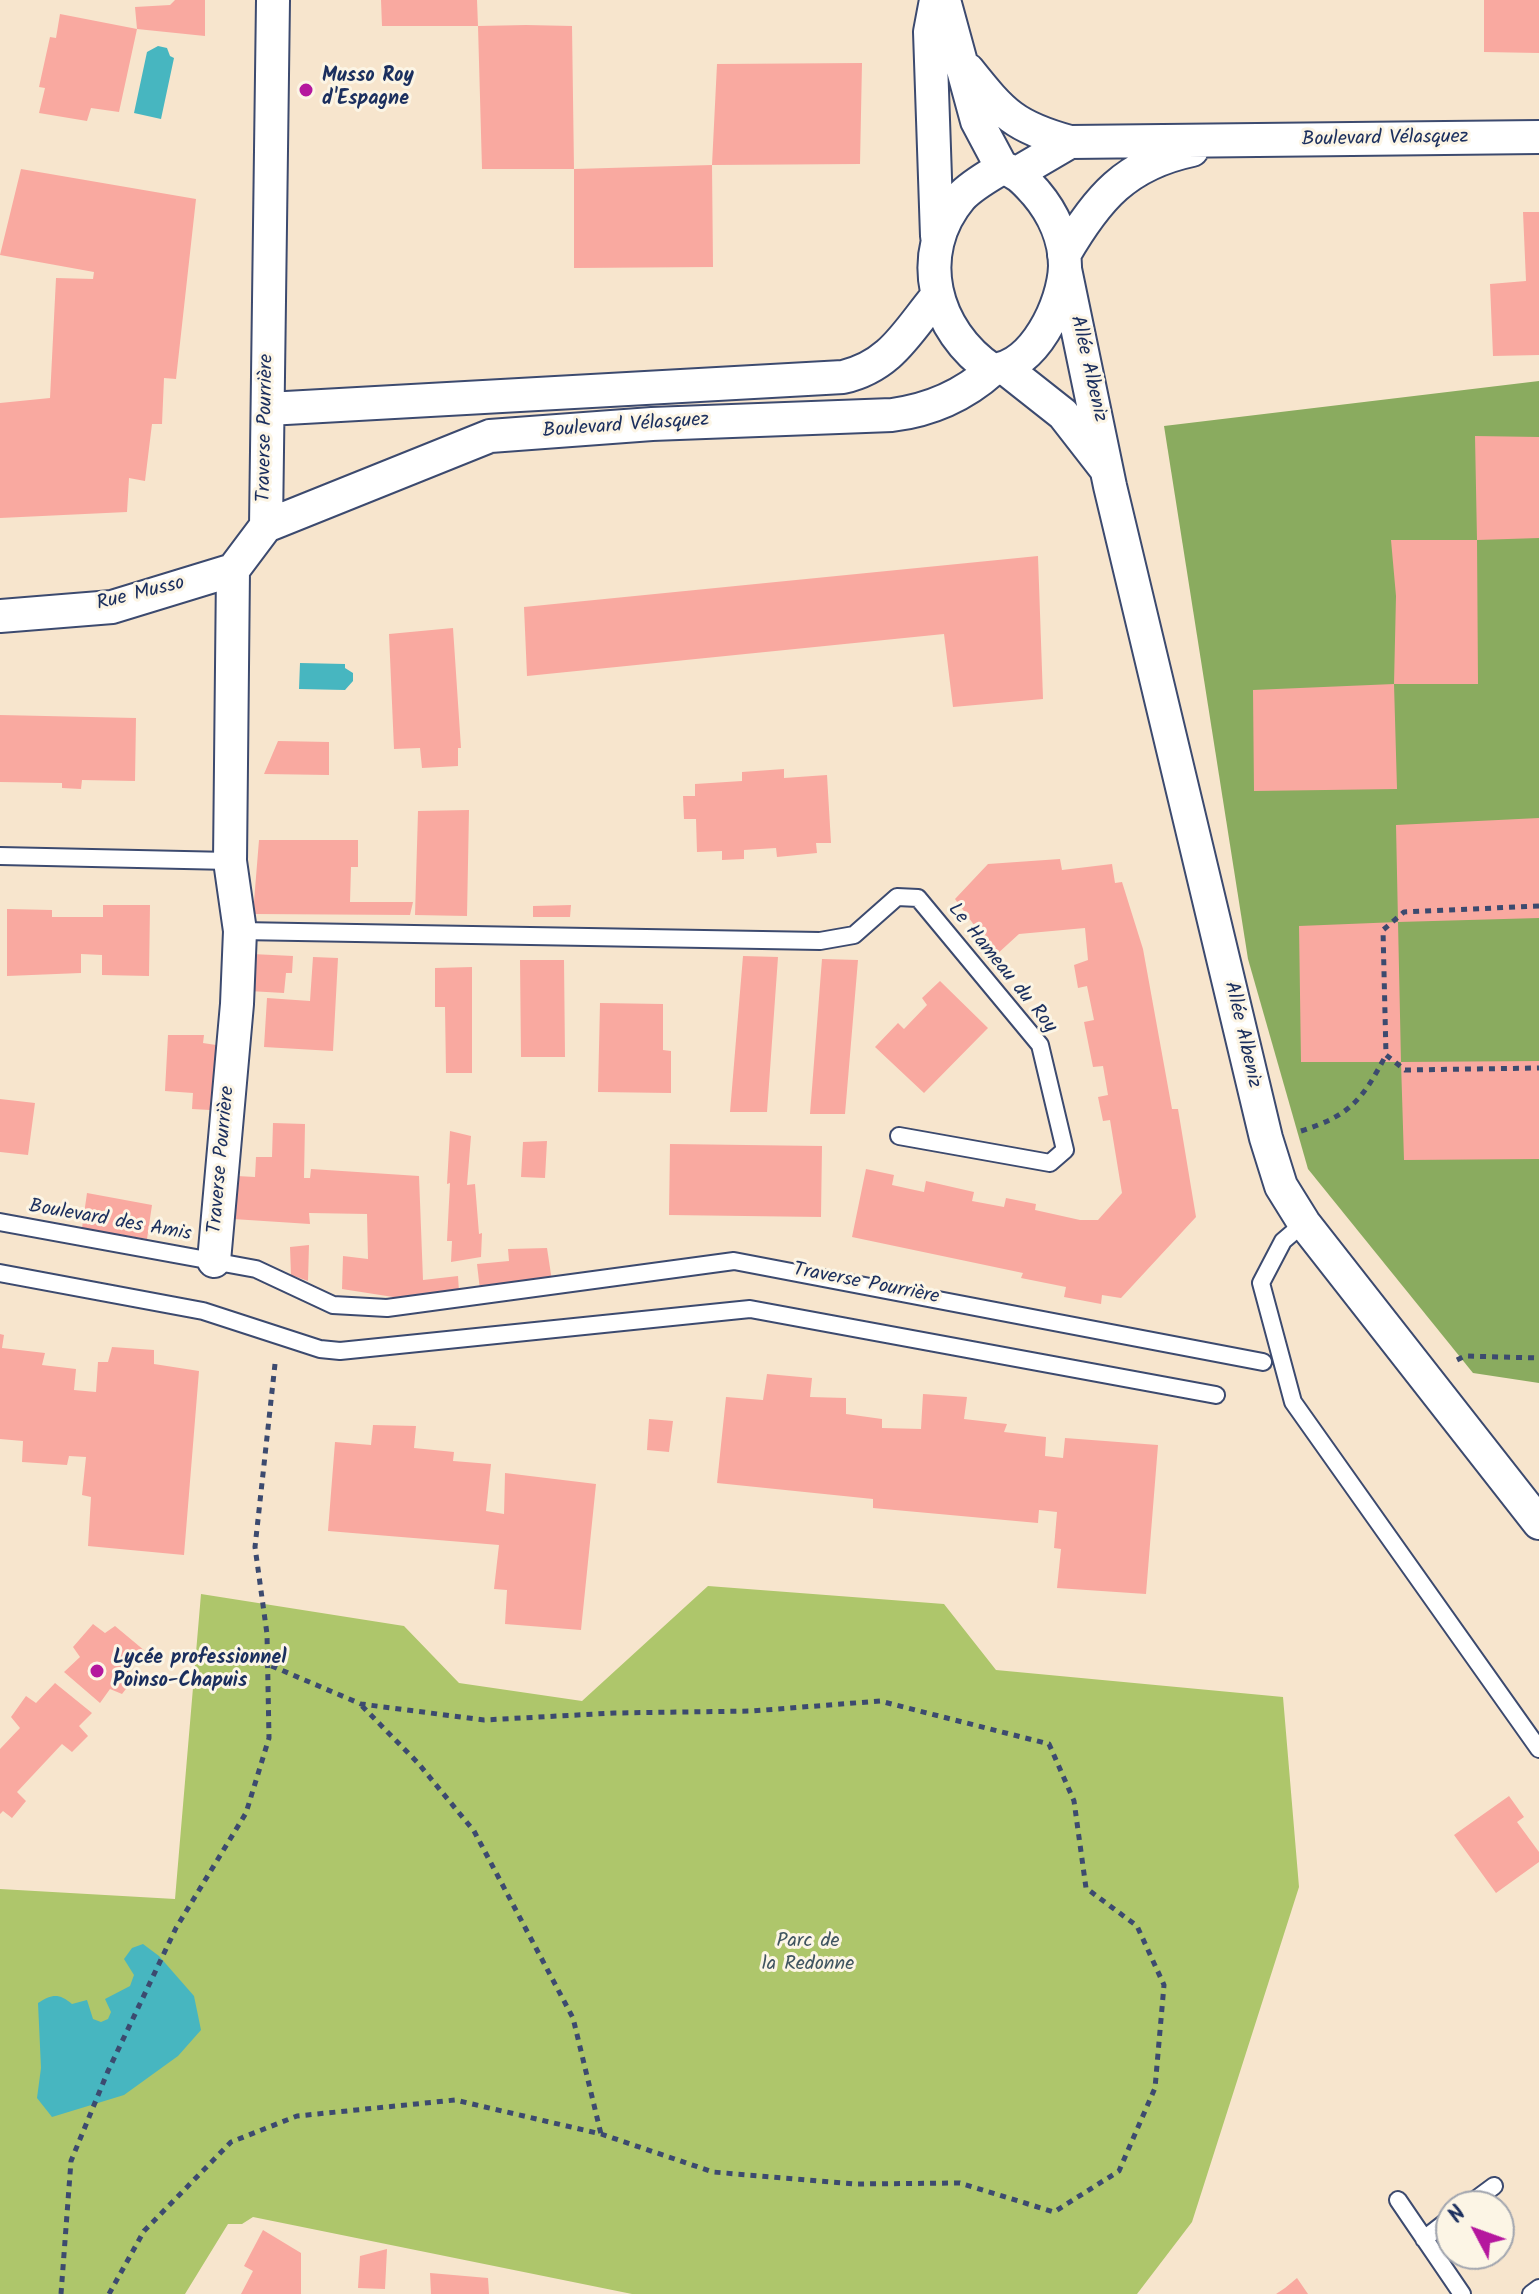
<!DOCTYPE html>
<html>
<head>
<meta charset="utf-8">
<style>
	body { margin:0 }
	#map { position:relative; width:1539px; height:2294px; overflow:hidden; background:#f7e5cd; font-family:Kalam,sans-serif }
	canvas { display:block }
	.north { position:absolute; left:1435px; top:2190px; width:80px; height:80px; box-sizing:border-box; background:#fcf5e5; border:2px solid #a2a6af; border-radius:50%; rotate:311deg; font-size:22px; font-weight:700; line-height:32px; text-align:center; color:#1b2f5e }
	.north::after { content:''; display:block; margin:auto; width:28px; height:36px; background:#b5179e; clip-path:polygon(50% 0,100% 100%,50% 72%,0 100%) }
</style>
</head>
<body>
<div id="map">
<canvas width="1539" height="2294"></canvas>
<div class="north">N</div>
</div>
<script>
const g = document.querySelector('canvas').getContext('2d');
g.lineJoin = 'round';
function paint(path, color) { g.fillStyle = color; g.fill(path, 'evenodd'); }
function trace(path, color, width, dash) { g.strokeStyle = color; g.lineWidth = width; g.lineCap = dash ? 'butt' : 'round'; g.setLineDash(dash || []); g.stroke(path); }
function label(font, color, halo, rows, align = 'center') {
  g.font = font + ' Kalam,sans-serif'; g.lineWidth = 6; g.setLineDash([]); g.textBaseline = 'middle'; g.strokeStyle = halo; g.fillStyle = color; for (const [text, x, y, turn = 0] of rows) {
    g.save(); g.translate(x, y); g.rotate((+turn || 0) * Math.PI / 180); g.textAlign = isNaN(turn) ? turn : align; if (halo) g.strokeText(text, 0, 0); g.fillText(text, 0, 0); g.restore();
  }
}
paint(new Path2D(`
	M 708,1586 L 944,1604 L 996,1670 L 1283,1697 L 1299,1887 L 1192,2222 L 1137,2294 L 632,2294 L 253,2217 L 242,2224 L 228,2224 L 185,2294 L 0,2294 L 0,1889 L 175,1899 L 201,1594 L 404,1626 L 459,1683 L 582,1701 Z`), '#aec66b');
paint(new Path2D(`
	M 1539,381 L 1539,1383 L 1473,1373 L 1308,1169 L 1248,959 L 1164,426 Z`), '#8aab5f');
paint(new Path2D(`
	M 158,46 L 167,48 L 170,56 L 174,58 L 161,119 L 134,113 L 147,52 Z
	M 300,663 L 345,664 L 345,668 L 353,673 L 353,681 L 345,690 L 299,689 Z
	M 143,1944 L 159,1956 L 194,1996 L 201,2030 L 178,2056 L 124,2095 L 52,2117 L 37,2098 L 41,2068 L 38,2003 C 52,1994 59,1993 72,2004 L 87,2000 L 93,2019 L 101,2022 L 108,2019 L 111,2012 L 105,1999 L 130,1986 L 134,1975 L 124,1959 L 132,1948 Z`), '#47b6c0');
paint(new Path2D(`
	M 175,0 L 205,0 L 205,36 L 137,29 L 135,7 L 170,5 Z
	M 381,0 L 477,0 L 478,26 L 382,26 Z
	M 1484,0 L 1539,0 L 1539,53 L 1484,52 Z
	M 60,14 L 137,29 L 119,112 L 91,108 L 87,121 L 39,113 L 45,88 L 39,87 L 50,37 L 56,38 Z
	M 526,25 L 572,26 L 574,169 L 482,169 L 478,26 Z
	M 862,63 L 860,164 L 712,165 L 717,64 Z
	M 712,165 L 713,267 L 574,268 L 574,169 Z
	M 21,169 L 196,199 L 176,379 L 164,378 L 162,424 L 152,424 L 145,481 L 129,478 L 127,512 L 0,518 L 0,403 L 50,398 L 56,278 L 93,279 L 94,272 L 0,255 Z
	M 1523,212 L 1539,212 L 1539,355 L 1493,356 L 1490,284 L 1526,281 Z
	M 1475,436 L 1539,437 L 1539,538 L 1477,540 Z
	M 1391,540 L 1477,540 L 1478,684 L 1394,684 L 1396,596 Z
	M 1038,556 L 1043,699 L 953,707 L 944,634 L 527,676 L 524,607 Z
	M 453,628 L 461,748 L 458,748 L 458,766 L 422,768 L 420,748 L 394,749 L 389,634 Z
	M 1394,684 L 1397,789 L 1254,791 L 1253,690 Z
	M 0,715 L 136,718 L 135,781 L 82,780 L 81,789 L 62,788 L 62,783 L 0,782 Z
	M 278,741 L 329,742 L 329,775 L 264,774 Z
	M 784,769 L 784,778 L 827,775 L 831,843 L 816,843 L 817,853 L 777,857 L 776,848 L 744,850 L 744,859 L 722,860 L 722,851 L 697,852 L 696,819 L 684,819 L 683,796 L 695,796 L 695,784 L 742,781 L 742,772 Z
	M 469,810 L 467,916 L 415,915 L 418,811 Z
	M 1539,818 L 1539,918 L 1398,922 L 1401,1062 L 1301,1062 L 1299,926 L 1398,922 L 1396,825 Z
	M 259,840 L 358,840 L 358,867 L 351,867 L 350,902 L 413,902 L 410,915 L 253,914 Z
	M 1060,859 L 1062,870 L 1112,864 L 1115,883 L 1122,882 L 1143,949 L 1172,1109 L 1178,1109 L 1196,1217 L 1121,1298 L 1102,1295 L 1101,1304 L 1064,1297 L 1066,1287 L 1021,1278 L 1023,1273 L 852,1237 L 866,1169 L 894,1175 L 892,1185 L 910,1189 L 924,1192 L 926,1181 L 974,1192 L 972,1201 L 1004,1207 L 1006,1198 L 1036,1204 L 1035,1210 L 1080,1220 L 1098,1220 L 1122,1193 L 1110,1120 L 1103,1121 L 1098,1097 L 1108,1095 L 1103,1066 L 1093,1067 L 1084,1022 L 1094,1020 L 1087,986 L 1078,988 L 1074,965 L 1088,960 L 1085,928 L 1019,934 L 996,955 L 955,899 L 988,864 Z
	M 103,905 L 150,905 L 149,976 L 102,975 L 102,955 L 81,954 L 81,973 L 7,976 L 7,909 L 52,910 L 52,917 L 103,917 Z
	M 571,905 L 570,917 L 533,917 L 533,906 Z
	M 252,954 L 293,956 L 292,973 L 286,973 L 284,993 L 249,991 Z
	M 743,956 L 778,957 L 767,1112 L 730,1112 Z
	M 313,957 L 338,958 L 333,1051 L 264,1047 L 267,998 L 310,1001 Z
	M 822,959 L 858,960 L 845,1114 L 810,1114 Z
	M 520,960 L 564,960 L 565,1057 L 521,1057 Z
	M 472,967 L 472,1073 L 446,1073 L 445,1007 L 435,1007 L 435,968 Z
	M 940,981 L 988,1028 L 924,1093 L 875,1047 L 898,1023 L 904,1029 L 927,1005 L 922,998 Z
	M 600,1003 L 663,1004 L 663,1050 L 671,1051 L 671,1093 L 598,1092 Z
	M 168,1035 L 204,1035 L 203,1043 L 216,1045 L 210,1110 L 192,1109 L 193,1093 L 165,1091 Z
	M 1539,1061 L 1539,1159 L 1404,1160 L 1401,1062 Z
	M 0,1099 L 35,1103 L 28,1155 L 0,1152 Z
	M 273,1123 L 305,1124 L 304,1178 L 310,1178 L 311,1169 L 419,1176 L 423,1280 L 458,1276 L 459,1292 L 406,1299 L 342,1289 L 343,1256 L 368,1259 L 367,1214 L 309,1213 L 310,1224 L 233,1219 L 237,1176 L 255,1177 L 256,1157 L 272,1157 Z
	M 450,1131 L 471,1136 L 467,1185 L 475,1184 L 479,1234 L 482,1233 L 481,1257 L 451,1262 L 452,1241 L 447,1241 L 450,1183 L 447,1184 Z
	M 547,1141 L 545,1178 L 521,1177 L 523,1142 Z
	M 670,1144 L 822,1146 L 821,1217 L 669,1215 Z
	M 87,1193 L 152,1205 L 147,1239 L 82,1228 Z
	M 309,1245 L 308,1281 L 291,1275 L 290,1247 Z
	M 547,1248 L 552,1281 L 480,1290 L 477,1264 L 509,1261 L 508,1249 Z
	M 0,1334 L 4,1335 L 2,1348 L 45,1353 L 42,1365 L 76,1369 L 74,1390 L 96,1392 L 98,1362 L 108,1362 L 112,1347 L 154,1350 L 154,1364 L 199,1371 L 184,1555 L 88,1546 L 91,1497 L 82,1495 L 86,1457 L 69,1456 L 67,1465 L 22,1462 L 23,1441 L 0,1439 Z
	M 767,1374 L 812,1378 L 810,1397 L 846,1398 L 846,1414 L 882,1419 L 882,1428 L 921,1429 L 923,1394 L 967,1397 L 964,1419 L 1007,1424 L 1004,1432 L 1046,1437 L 1045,1456 L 1063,1458 L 1065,1438 L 1158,1445 L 1146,1594 L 1057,1588 L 1061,1549 L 1054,1548 L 1057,1512 L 1039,1510 L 1038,1523 L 873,1508 L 873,1499 L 717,1483 L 726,1397 L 763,1400 Z
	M 649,1419 L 673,1421 L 669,1452 L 647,1450 Z
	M 373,1425 L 416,1426 L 414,1448 L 454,1452 L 453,1461 L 491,1464 L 486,1511 L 504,1514 L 505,1473 L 596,1484 L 581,1630 L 505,1624 L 507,1590 L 494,1589 L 499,1545 L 328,1531 L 335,1442 L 371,1445 Z
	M 93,1624 L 105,1633 L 115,1626 L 145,1651 L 122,1679 L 129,1685 L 122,1694 L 110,1689 L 100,1703 L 64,1672 L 80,1657 L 73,1647 Z
	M 55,1683 L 92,1713 L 79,1726 L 88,1736 L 72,1752 L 62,1744 L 17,1792 L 26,1801 L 12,1818 L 3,1811 L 0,1814 L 0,1749 L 20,1728 L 11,1717 L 26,1696 L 36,1703 Z
	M 1509,1796 L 1524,1817 L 1517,1822 L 1539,1852 L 1539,1862 L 1496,1893 L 1454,1835 Z
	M 263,2230 L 301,2253 L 301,2294 L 241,2294 L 253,2271 L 244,2266 Z
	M 387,2249 L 385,2289 L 358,2288 L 360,2256 Z
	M 430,2273 L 488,2278 L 489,2294 L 431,2294 Z
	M 1297,2278 L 1308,2294 L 1276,2294 L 1285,2288 Z`), '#f9a9a0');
const service = new Path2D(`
	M 0,856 L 230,861
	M 240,931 L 820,941 L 854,935 L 897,897 L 918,898 L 1040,1045 L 1065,1150 L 1050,1163 L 899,1136
	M 0,1222 L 256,1269 L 333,1305 L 387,1308 L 734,1261 L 1263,1362
	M 1304,1223 L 1283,1241 L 1261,1283 L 1293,1402 L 1539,1749
	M 0,1273 L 203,1311 L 320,1349 L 340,1351 L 750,1309 L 1216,1395
	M 1398,2200 L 1462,2294
	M 1467,2206 L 1494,2186
	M 1424,2239 L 1451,2218
	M 1531,2294 L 1539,2288`);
const minor = new Path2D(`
	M 936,0 L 930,32 L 937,236
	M 944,0 L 977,121 L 1002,168
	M 968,70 C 1003,114 1015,127 1070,142
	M 1002,168 C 1017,171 1026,182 1036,193 C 1053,213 1065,239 1065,266 C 1064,304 1034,367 992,370 C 934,331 913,254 961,197 C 972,185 989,176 1002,168 Z
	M 1017,173 L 1070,142 L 1539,137
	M 1064,255 C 1097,198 1126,164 1192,150
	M 1065,269 L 1110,486 L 1266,1138 L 1281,1186 L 1304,1223 L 1539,1523
	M 1006,369 L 1063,414 L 1105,468
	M 268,409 L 843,377 C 891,366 907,332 937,296
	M 266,526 L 490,436 L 652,424 L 892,415 C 931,410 963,396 992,370
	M 0,616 L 112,607 L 233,570
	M 214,1261 L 237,1004 L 240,931 L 230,861 L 233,570 L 266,526 L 273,0`);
trace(service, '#3c4a6f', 20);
trace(minor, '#3c4a6f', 36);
trace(new Path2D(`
	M 1539,906 L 1404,912 L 1383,930 L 1386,1055 L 1405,1070 L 1539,1068
	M 1301,1131 C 1351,1115 1362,1100 1386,1055
	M 1457,1360 L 1465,1356 L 1539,1358
	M 362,1706 L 418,1763 L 474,1831 L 573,2018 L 601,2134
	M 61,2294 L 71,2161 L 108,2071 L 176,1928 L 246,1813 L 269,1738 L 267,1634 L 255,1547 L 275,1364
	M 109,2294 L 144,2231 L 231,2142 L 297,2116 L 455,2100 L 601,2134 L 713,2172 L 856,2184 L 960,2183 L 1054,2212 L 1119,2171 L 1155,2088 L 1164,1985 L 1137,1926 L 1086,1888 L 1074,1801 L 1049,1744 L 880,1701 L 752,1711 L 614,1713 L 484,1720 L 361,1704 L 267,1664`), '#3c4a6f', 5, [6, 6]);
trace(service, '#fff', 16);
trace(minor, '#fff', 32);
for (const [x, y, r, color] of [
	[306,90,8,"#b5179e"],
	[97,1671,8,"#b5179e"]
]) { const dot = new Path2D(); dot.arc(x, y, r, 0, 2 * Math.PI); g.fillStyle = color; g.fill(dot); trace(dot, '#fcf5e5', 3); }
label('bold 20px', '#1b2f5e', '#fcf5e5', [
	["Musso Roy",322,78],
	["d'Espagne",322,101],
	["Lycée professionnel",113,1660],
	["Poinso-Chapuis",113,1683]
], 'left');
label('20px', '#1b2f5e', '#fcf5e5', [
	["Boulevard Vélasquez",1385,140,-1],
	["Allée Albeniz",1087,369,77],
	["Boulevard Vélasquez",626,427,-4],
	["Traverse Pourrière",267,428,-89],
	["Rue Musso",141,595,-14],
	["Le Hameau du Roy",1001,969,51],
	["Allée Albeniz",1241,1035,77],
	["Traverse Pourrière",223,1160,-85],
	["Boulevard des Amis",110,1222,10],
	["Traverse Pourrière",866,1285,11]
]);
label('20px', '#405561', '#fcf5e5', [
	["Parc de",808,1943],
	["la Redonne",808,1966]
]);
</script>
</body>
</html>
